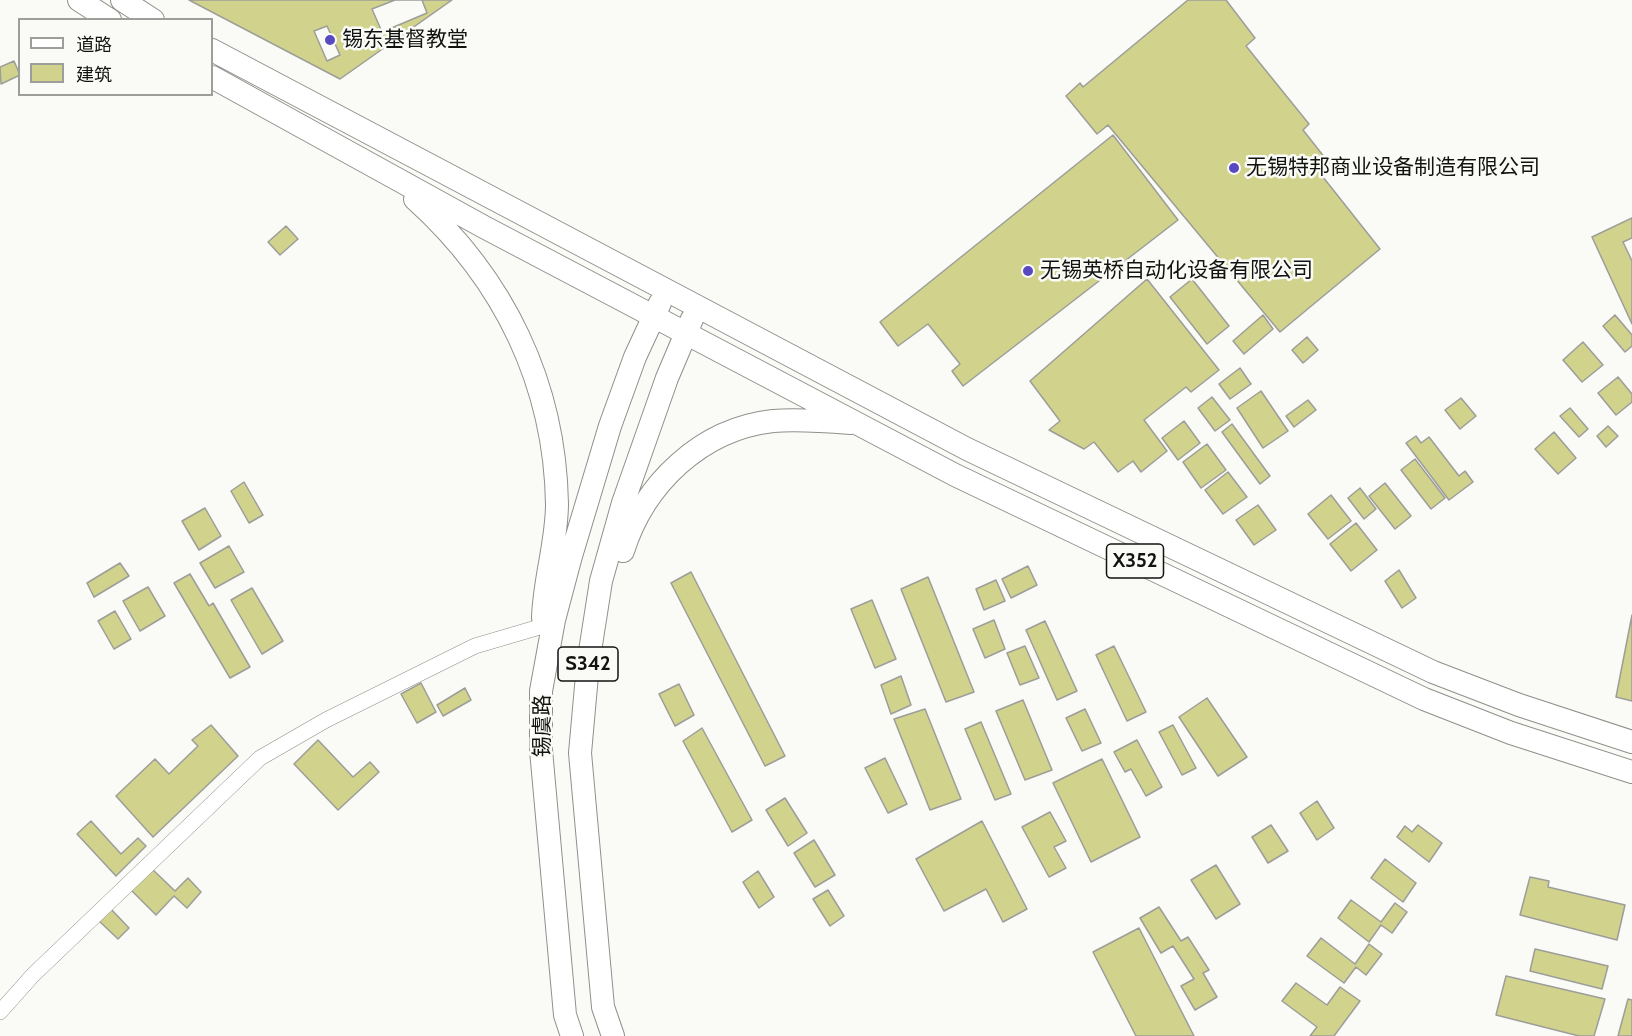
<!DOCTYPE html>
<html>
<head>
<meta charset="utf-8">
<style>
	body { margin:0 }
	#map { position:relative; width:1632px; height:1036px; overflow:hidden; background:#fafbf6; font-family:Cabin,"Noto Sans SC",sans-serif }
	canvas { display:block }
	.legend { position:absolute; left:18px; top:18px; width:195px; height:78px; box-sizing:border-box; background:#fafbf6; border:2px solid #9d9e9a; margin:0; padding:8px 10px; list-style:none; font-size:18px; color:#121211 }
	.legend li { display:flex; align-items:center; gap:12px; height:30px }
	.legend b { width:30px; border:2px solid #9d9e9a }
</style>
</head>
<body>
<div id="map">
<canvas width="1632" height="1036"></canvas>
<ul class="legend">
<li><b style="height:8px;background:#fff"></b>道路</li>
<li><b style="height:16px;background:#d1d38d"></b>建筑</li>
</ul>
</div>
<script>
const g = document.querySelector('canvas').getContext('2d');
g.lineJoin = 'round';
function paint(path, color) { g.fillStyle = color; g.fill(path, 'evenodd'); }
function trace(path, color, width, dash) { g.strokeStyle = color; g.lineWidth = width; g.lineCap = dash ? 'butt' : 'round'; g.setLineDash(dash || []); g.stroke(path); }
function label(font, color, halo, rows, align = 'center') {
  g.font = font + ' Cabin,"Noto Sans SC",sans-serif'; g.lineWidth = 5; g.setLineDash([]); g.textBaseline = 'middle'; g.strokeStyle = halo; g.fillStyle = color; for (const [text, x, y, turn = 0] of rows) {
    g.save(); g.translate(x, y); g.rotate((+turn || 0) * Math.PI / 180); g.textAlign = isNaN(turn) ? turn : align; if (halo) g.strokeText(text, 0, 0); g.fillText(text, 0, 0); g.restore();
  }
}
const building = new Path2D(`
	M 189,0 L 452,0 L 340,79 Z
	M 395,0 L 422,0 L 427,13 L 382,32 L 372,9 Z
	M 1188,0 L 1226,0 L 1255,38 L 1246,46 L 1309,124 L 1303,130 L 1329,163 L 1319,172 L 1380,249 L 1280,332 L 1108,125 L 1097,134 L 1066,96 L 1080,83 L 1083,87 Z
	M 327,26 L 340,55 L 327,61 L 314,31 Z
	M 14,61 L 20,75 L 1,84 L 0,67 Z
	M 1113,135 L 1178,220 L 963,386 L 952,371 L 960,364 L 928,324 L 898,346 L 880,322 Z
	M 1632,218 L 1632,238 L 1623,242 L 1632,261 L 1632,324 L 1592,237 Z
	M 286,226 L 298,239 L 280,255 L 268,242 Z
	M 1147,279 L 1219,370 L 1191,392 L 1186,387 L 1144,420 L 1167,451 L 1141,472 L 1133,461 L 1118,472 L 1094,442 L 1084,449 L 1049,430 L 1060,421 L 1030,381 Z
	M 1192,279 L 1229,326 L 1207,344 L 1170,297 Z
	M 1263,315 L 1273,329 L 1244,354 L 1233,341 Z
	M 1615,315 L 1632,335 L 1632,346 L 1625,352 L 1603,326 Z
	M 1307,337 L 1318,350 L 1303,363 L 1292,350 Z
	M 1583,342 L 1603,365 L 1582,382 L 1563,360 Z
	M 1240,368 L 1251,384 L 1230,399 L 1219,384 Z
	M 1618,377 L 1632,394 L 1632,402 L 1616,415 L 1598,393 Z
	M 1261,391 L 1288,431 L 1263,448 L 1237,408 Z
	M 1212,397 L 1230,420 L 1215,431 L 1198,408 Z
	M 1461,398 L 1476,416 L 1460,429 L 1445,410 Z
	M 1308,400 L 1316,410 L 1294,427 L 1286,416 Z
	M 1570,408 L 1588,429 L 1579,437 L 1560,416 Z
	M 1184,421 L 1200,443 L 1178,460 L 1162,438 Z
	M 1232,424 L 1270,476 L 1260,484 L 1222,432 Z
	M 1608,426 L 1618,436 L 1606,447 L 1597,436 Z
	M 1554,432 L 1576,458 L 1558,474 L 1535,449 Z
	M 1416,436 L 1421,443 L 1429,437 L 1459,476 L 1465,471 L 1473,482 L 1449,500 L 1406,443 Z
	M 1207,444 L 1226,470 L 1201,488 L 1183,462 Z
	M 1415,459 L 1445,498 L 1431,509 L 1401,470 Z
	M 1228,472 L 1247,497 L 1223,514 L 1205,490 Z
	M 244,482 L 263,515 L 249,523 L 231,491 Z
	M 1385,483 L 1411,516 L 1395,529 L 1369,496 Z
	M 1360,488 L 1376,509 L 1364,519 L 1348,498 Z
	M 1331,495 L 1351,521 L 1328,539 L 1308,514 Z
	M 1258,505 L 1276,530 L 1254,545 L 1236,520 Z
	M 205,508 L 221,536 L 199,550 L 182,521 Z
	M 1356,523 L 1377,550 L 1351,571 L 1330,544 Z
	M 229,546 L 244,572 L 215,588 L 200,563 Z
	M 120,563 L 129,576 L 94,597 L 87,583 Z
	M 1028,566 L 1037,585 L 1011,598 L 1002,579 Z
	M 1399,570 L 1416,598 L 1402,608 L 1385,581 Z
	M 691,572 L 785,756 L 765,766 L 671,583 Z
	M 190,574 L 209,606 L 213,603 L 250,667 L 230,678 L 174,583 Z
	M 928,577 L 974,692 L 946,702 L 901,589 Z
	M 996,580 L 1005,601 L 984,610 L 976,589 Z
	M 148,587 L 165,616 L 140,631 L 123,601 Z
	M 252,588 L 283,641 L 262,654 L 231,600 Z
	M 872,600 L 896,659 L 875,668 L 851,609 Z
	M 115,611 L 131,639 L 114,649 L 98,621 Z
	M 1632,615 L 1632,701 L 1616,697 Z
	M 994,620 L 1005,649 L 985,658 L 973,629 Z
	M 1045,621 L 1077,691 L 1057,700 L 1026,630 Z
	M 1025,646 L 1039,678 L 1020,685 L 1007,653 Z
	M 1114,646 L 1146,712 L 1127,721 L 1096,655 Z
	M 901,676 L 911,705 L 891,714 L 881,685 Z
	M 421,683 L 436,712 L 417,723 L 401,694 Z
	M 679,684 L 694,715 L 675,726 L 659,694 Z
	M 465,688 L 471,700 L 443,716 L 437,705 Z
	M 1207,698 L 1247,757 L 1218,776 L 1179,717 Z
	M 1023,700 L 1052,770 L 1025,780 L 996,711 Z
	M 925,709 L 961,799 L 930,810 L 894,719 Z
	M 1085,709 L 1101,743 L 1082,751 L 1066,718 Z
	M 981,722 L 1011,794 L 995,800 L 965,729 Z
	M 211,725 L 238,756 L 153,837 L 116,796 L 155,759 L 169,774 L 198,746 L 192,740 Z
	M 1173,725 L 1196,768 L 1182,775 L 1159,732 Z
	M 702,728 L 752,820 L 732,832 L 683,741 Z
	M 318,740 L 353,777 L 370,762 L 379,772 L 338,810 L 294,764 Z
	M 1137,740 L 1162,787 L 1146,796 L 1131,769 L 1125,772 L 1114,752 Z
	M 885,758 L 907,804 L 888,813 L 865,768 Z
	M 1102,759 L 1140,837 L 1091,862 L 1053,783 Z
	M 785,798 L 807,833 L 788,846 L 766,810 Z
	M 1317,801 L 1334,828 L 1317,840 L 1300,813 Z
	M 1050,812 L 1066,841 L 1054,847 L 1066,868 L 1049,877 L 1022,827 Z
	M 91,821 L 121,854 L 138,838 L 146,846 L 116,876 L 77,834 Z
	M 982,821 L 1027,909 L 1003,922 L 986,889 L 944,911 L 916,859 Z
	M 1271,825 L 1288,851 L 1268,863 L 1252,837 Z
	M 1418,825 L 1442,843 L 1429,862 L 1397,837 L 1405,826 L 1412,832 Z
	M 814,840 L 835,875 L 815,887 L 794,853 Z
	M 1385,859 L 1416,883 L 1403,902 L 1371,878 Z
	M 1216,865 L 1240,904 L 1216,919 L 1191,880 Z
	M 151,868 L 175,891 L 188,878 L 201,892 L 187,908 L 174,896 L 156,915 L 131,890 Z
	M 758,871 L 774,897 L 759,908 L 743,882 Z
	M 1530,877 L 1549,881 L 1548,887 L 1625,905 L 1617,940 L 1520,915 Z
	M 828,890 L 844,916 L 830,926 L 813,899 Z
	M 1351,900 L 1381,922 L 1395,903 L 1407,912 L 1392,933 L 1381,925 L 1369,942 L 1338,918 Z
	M 109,907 L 129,928 L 118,939 L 97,919 Z
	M 1159,907 L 1181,941 L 1188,937 L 1209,970 L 1203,973 L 1217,997 L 1195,1010 L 1181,986 L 1194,979 L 1173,946 L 1161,953 L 1140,918 Z
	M 1139,928 L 1194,1036 L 1136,1036 L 1093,952 Z
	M 1321,938 L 1355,964 L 1369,944 L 1382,954 L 1366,975 L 1356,967 L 1344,983 L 1307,956 Z
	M 1535,949 L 1608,966 L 1602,989 L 1530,971 Z
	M 1506,976 L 1605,999 L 1594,1036 L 1579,1036 L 1496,1015 Z
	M 1296,983 L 1327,1005 L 1340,987 L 1360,1001 L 1334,1036 L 1310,1036 L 1317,1027 L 1282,1001 Z
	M 1628,999 L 1632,1000 L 1632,1036 L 1618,1036 Z`);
paint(building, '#d1d38d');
trace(building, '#9d9d99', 1.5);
const minor = new Path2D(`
	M 0,1012 L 33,975 L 260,758 L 326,720 L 475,646 L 543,626`);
const primary = new Path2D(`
	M 79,0 L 110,20
	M 122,0 L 153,20
	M 212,50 L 967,449 L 1433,672 L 1519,705 L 1632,742
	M 212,77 L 484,227 L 955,475 L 1424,699 L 1511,733 L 1632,772
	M 415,199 C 504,279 555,384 557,504 C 557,542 544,580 543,618
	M 623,551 C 644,484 701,429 773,421 C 799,419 825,421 851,423
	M 572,1036 L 565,1015 L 541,750 L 541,691 L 554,620 L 571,556 L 610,426 L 635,357 L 660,303
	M 613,1036 L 603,1007 L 580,753 L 588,664 L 601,581 L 623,503 L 667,378 L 692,319`);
trace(minor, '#8f8f8b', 16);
trace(primary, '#8f8f8b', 24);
trace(minor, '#fff', 15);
trace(primary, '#fff', 22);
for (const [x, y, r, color] of [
	[330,40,6,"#5849c1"],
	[1234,168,6,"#5849c1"],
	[1028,271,6,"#5849c1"]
]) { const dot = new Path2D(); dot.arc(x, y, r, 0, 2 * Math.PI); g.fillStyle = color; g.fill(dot); trace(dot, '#fafbf6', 2); }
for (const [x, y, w] of [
	[1135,561,57],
	[588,664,60]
]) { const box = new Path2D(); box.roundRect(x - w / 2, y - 17, w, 34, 4.5); g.fillStyle = '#fafbf6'; g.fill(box); trace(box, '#121211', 1.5); }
label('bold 20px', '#121211', null, [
	["X352",1135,561],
	["S342",588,664]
]);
label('21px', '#121211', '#fafbf6', [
	["锡东基督教堂",342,40],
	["无锡特邦商业设备制造有限公司",1246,168],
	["无锡英桥自动化设备有限公司",1040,271]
], 'left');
label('21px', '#121211', '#fafbf6', [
	["锡虞路",543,726,-90]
]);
</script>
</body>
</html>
